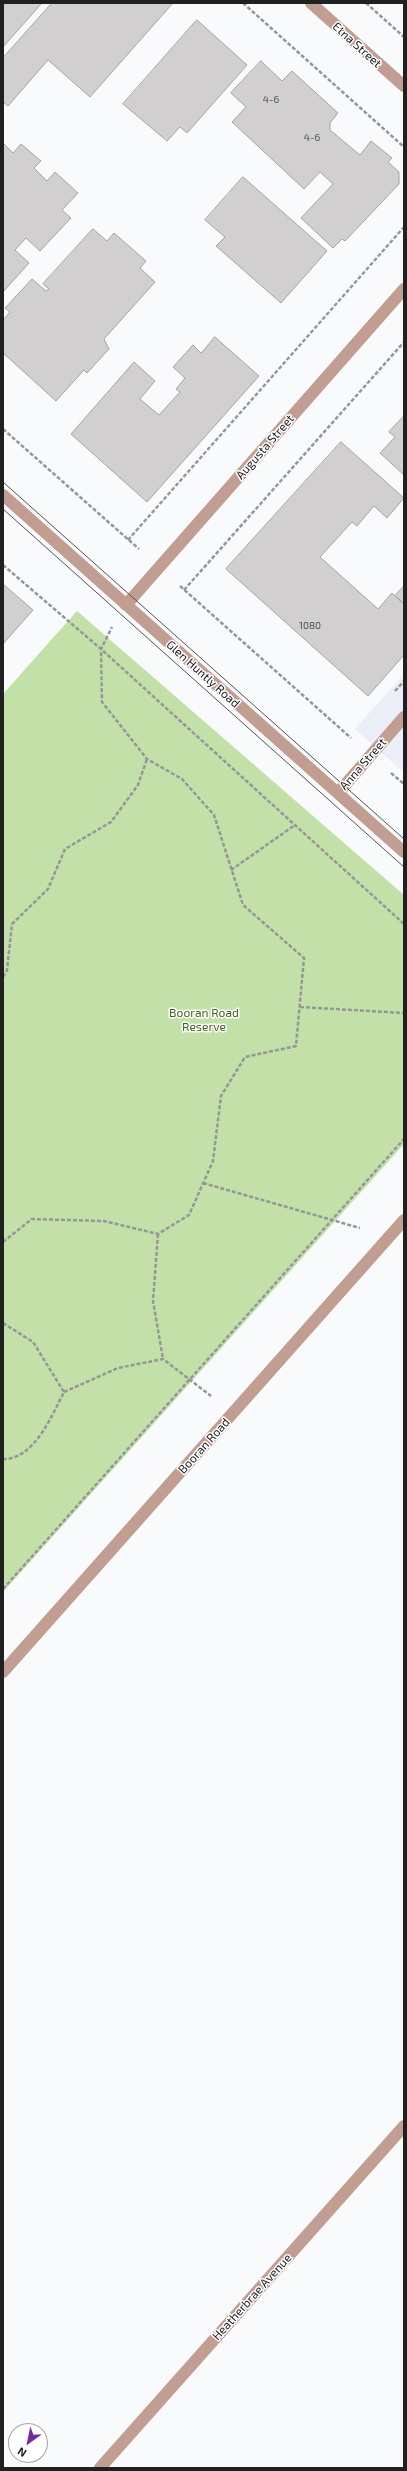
<!DOCTYPE html>
<html>
<head>
<meta charset="utf-8">
<style>
  body { margin:0 }
  #map { position:relative; width:407px; height:2471px; overflow:hidden; background:#f9fafb; font-family:"Exo 2",sans-serif }
  canvas { display:block }
  .frame { position:absolute; inset:0; border:4px solid #202021; pointer-events:none }
  .north { position:absolute; left:8px; top:2423px; width:40px; height:40px; box-sizing:border-box; background:#fff; border:1px solid #a6a6a6; border-radius:50%; rotate:213deg; font-size:11px; font-weight:700; line-height:16px; text-align:center; color:#202021 }
  .north::after { content:''; display:block; margin:auto; width:14px; height:18px; background:#762a9c; clip-path:polygon(50% 0,100% 100%,50% 72%,0 100%) }
</style>
</head>
<body>
<div id="map">
<canvas width="407" height="2471"></canvas>
<div class="frame"></div>
<div class="north">N</div>
</div>
<script>
const ctx = document.querySelector('canvas').getContext('2d');
ctx.lineJoin = 'round';
function paint(path, color) { ctx.fillStyle = color; ctx.fill(path, 'evenodd'); }
function stroke(path, color, width, dash) { ctx.strokeStyle = color; ctx.lineWidth = width; ctx.lineCap = dash ? 'butt' : 'round'; ctx.setLineDash(dash || []); ctx.stroke(path); }
function write(font, color, halo, rows, align = 'center') {
  ctx.font = font + ' "Exo 2",sans-serif'; ctx.lineWidth = 3; ctx.setLineDash([]); ctx.textBaseline = 'middle'; ctx.strokeStyle = halo; ctx.fillStyle = color; for (const [text, x, y, turn = 0] of rows) {
    ctx.save(); ctx.translate(x, y); ctx.rotate((+turn || 0) * Math.PI / 180); ctx.textAlign = isNaN(turn) ? turn : align; if (halo) ctx.strokeText(text, 0, 0); ctx.fillText(text, 0, 0); ctx.restore();
  }
}
paint(new Path2D(`
  M404 674V773L355 729Z`), '#eaeff7');
paint(new Path2D(`
  M77 611 404 895V1144L3 1592V694Z`), '#c2e0a8');
const building = new Path2D(`
  M3 3H42L3 47Z
  M52 3H173L90 97 48 60 8 106 3 102V58Z
  M197 20 247 65 187 133 180 127 167 141 123 104Z
  M261 61 282 81 292 71 338 113 330 123V130L360 155 371 141 392 158 388 162 399 172V184L345 241 342 239 333 248 301 218 333 184 320 172 304 189 232 122 246 107 231 93Z
  M3 143 13 153 21 144 41 161 34 168 47 181 55 172 78 193 62 210 71 218 40 251 26 238 15 250 29 263 3 292Z
  M243 177 327 251 281 303 216 246 225 237 205 220Z
  M93 229 107 241 114 233 146 261 140 268 155 282 104 339 109 349 87 373 84 370 56 401 3 353V320L10 312 5 308 32 279 46 291 49 289 43 284Z
  M215 337 259 376 147 502 71 434 134 362 155 381 140 399 159 415 180 392 176 389 185 378 173 367 193 345 201 353Z
  M404 416V475L380 453 395 437 389 432Z
  M341 442 404 498 387 518 374 506 357 526 352 522 320 557 378 609 392 593 404 604V655L368 696 226 569Z
  M3 584 33 610 3 644Z
  M404 586V604L395 596Z`);
paint(building, '#d1cfd0');
stroke(building, '#a5a3a4', 1);
stroke(new Path2D(`
  M243 3 404 147
  M366 3 404 37
  M3 429 139 549
  M128 540 404 227
  M3 565 101 649 404 924
  M180 586 351 738
  M184 590 404 342
  M395 691 404 681
  M391 773 404 784
  M231 870 295 825
  M3 977 7 970 12 924 48 889 65 849 111 822 138 785 147 759
  M300 1007 404 1013
  M203 1183 360 1228
  M158 1234 153 1301 163 1359
  M3 1242 32 1219 104 1221 158 1234 189 1215 213 1161 221 1096 245 1057 296 1046 304 958 243 905 214 815 182 779 147 759 102 702 101 649 112 627
  M3 1323 33 1342 64 1392C52 1415 34 1460 3 1459
  M64 1392 118 1368 163 1359 211 1396
  M3 1589 404 1139`), '#959697', 2.5, [4, 2]);
stroke(new Path2D(`
  M311 3 404 86
  M3 495 404 852
  M126 605 404 289
  M338 793 404 717
  M3 1672 404 1220
  M100 2468 404 2126`), '#c19d92', 12);
stroke(new Path2D(`
  M3 482 404 839
  M3 509 404 867`), '#535354', 1);
write('10px', '#4c4c4d', null, [
  ["4-6",271,100],
  ["4-6",312,138],
  ["1080",310,626]
]);
write('12px', '#202021', '#fff', [
  ["Etna Street",357,45,42],
  ["Augusta Street",265,447,-49],
  ["Glen Huntly Road",203,674,42],
  ["Anna Street",363,764,-49],
  ["Booran Road",204,1446,-48],
  ["Heatherbrae Avenue",252,2297,-48]
]);
write('12px', '#42631d', '#fff', [
  ["Booran Road",204,1013],
  ["Reserve",204,1027]
]);
</script>
</body>
</html>
